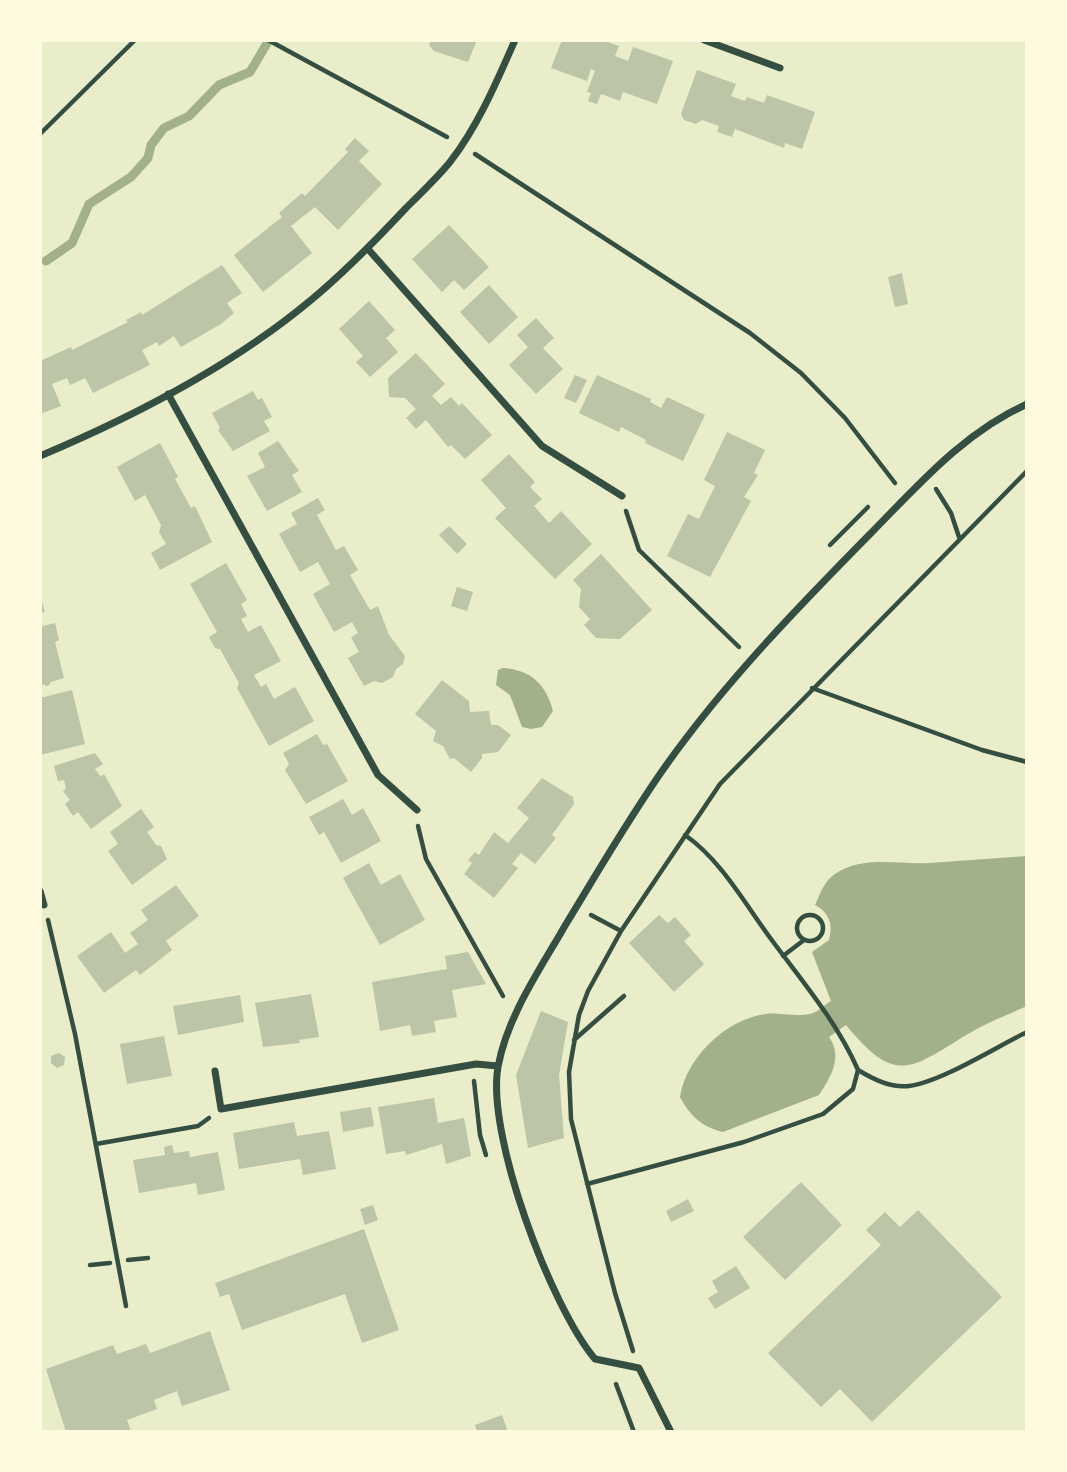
<!DOCTYPE html>
<html>
<head>
<meta charset="utf-8">
<style>
  body { margin:0 }
  #map { position:relative; width:1067px; height:1472px; overflow:hidden; background:#e9edc9; font-family:"Alegreya Sans",sans-serif }
  canvas { display:block }
  .frame { position:absolute; inset:0; border:42px solid #fefae0; pointer-events:none }
</style>
</head>
<body>
<div id="map">
<canvas width="1067" height="1472"></canvas>
<div class="frame"></div>
</div>
<script>
const ctx = document.querySelector('canvas').getContext('2d');
ctx.lineJoin = 'round';
function paint(path, color) { ctx.fillStyle = color; ctx.fill(path, 'evenodd'); }
function stroke(path, color, width, dash) { ctx.strokeStyle = color; ctx.lineWidth = width; ctx.lineCap = dash ? 'butt' : 'round'; ctx.setLineDash(dash || []); ctx.stroke(path); }
paint(new Path2D(`
  M503 668C531 670 546 684 553 711L542 727 531 729 522 727 510 695 496 685 498 670Z
  M1027 856V1006C1007 1015 986 1023 968 1034 910 1069 896 1086 846 1025L829 1037C843 1057 831 1077 819 1095L723 1132C702 1127 690 1116 680 1097 686 1058 725 1020 765 1014 779 1012 800 1018 813 1013 819 1011 826 1004 831 1001L812 952 829 940C833 925 830 913 815 905 820 894 824 881 835 874 863 855 898 865 930 863 962 861 994 858 1027 856Z`), '#a3b18a');
stroke(new Path2D(`
  M46 261 72 243 89 204 131 177 148 158 151 145 164 128 189 116 219 85 250 72 269 40`), '#a3b18a', 9);
paint(new Path2D(`
  M431 40H477L468 62 434 51 429 45Z
  M562 40H603L619 46 615 56 628 61 633 47 673 61 657 104 623 92 620 101 601 94 597 104 588 101 591 93 587 92 595 71 591 69 587 81 551 68Z
  M697 70 736 84 731 96 745 101 747 97 764 103 767 95 815 112 802 149 785 143 784 148 735 129 732 137 717 132 719 126 702 120 696 124 684 120 681 114Z
  M355 138 369 151 359 161 382 184 338 230 315 207 291 226 312 253 263 292 234 255 282 217 279 213 302 193 305 196 348 152 345 149Z
  M449 225 489 267 464 290 454 280 442 292 412 259Z
  M222 265 242 293 227 303 234 313 221 324 181 347 174 336 159 346 157 342 142 350 150 365 93 393 85 378 70 385 67 378 52 384 61 406 40 414V361L71 347 72 350 128 322 126 320 141 312 142 315Z
  M902 273 908 304 895 307 888 277Z
  M489 285 518 317 489 344 460 312Z
  M369 301 395 330 386 338 398 352 370 377 356 362 363 356 339 329Z
  M536 318 554 338 543 348 563 369 536 394 509 365 528 347 517 335Z
  M416 353 445 384 432 396 441 405 451 397 459 406 462 403 492 435 465 459 451 445 448 447 426 420 416 429 406 418 416 409 405 398 389 397 388 378Z
  M575 375 587 380 576 403 564 398Z
  M597 375 651 399 650 402 661 408 667 397 705 415 683 461 645 443 646 440 621 427 619 432 579 413Z
  M253 391 258 400 262 398 272 417 264 421 270 431 233 451 218 430 220 428 212 413Z
  M727 432 765 450 754 473 758 475 744 497 751 501 710 577 667 556 688 514 699 519 715 486 704 480Z
  M278 441 299 471 292 475 302 492 267 511 247 476 265 467 258 453Z
  M160 443 178 477 175 479 191 508 195 506 212 542 160 570 151 553 166 544 159 532 161 525 145 495 135 501 117 467Z
  M509 454 535 482 530 487 542 499 534 506 549 523 561 511 592 544 555 579 495 518 506 508 481 480Z
  M318 498 325 510 317 515 336 550 344 546 358 570 350 575 370 610 378 606 389 635 405 656 403 664 396 669 393 677 382 683 374 681 364 686 348 658 359 652 351 637 358 633 352 622 334 632 313 594 330 584 318 562 300 572 279 534 297 524 291 513Z
  M449 526 467 544 457 554 439 535Z
  M601 554 652 610 620 639 596 638 584 625 590 619 579 607 581 589 573 580Z
  M226 563 247 600 241 604 247 616 241 619 248 632 261 625 281 661 254 675 261 687 266 684 274 699 295 687 314 721 269 746 237 688 239 683 220 649 215 648 209 637 217 632 190 584Z
  M457 587 473 592 467 611 451 606Z
  M40 595 45 612 40 613Z
  M55 623 59 640 55 642 64 678 51 682 48 686 40 684V627Z
  M442 680 469 701 470 712 489 711 491 725H498L511 735 498 752 482 754V758L471 772 454 758 450 759 443 746 433 741 436 731 415 714Z
  M72 690 85 744 40 755V698Z
  M317 734 323 745 327 744 348 781 306 804 285 770 289 764 283 753Z
  M95 753 103 764 95 769 101 777 104 774 122 806 91 829 78 812 73 816 65 804 70 800 63 791 66 789 64 780 58 781 54 766Z
  M542 778 573 797 574 804 552 835 556 838 535 864 521 853 512 864 518 868 494 898 464 874 472 863 468 860 475 852 479 855 494 832 508 843 529 818 517 808Z
  M343 799 352 815 363 808 381 841 341 863 324 832 319 835 309 817Z
  M141 809 154 827 147 832 156 845 161 846 167 859 132 885 108 851 118 844 110 832Z
  M369 863 381 885 400 874 425 920 380 945 343 878Z
  M176 885 199 916 166 941 172 950 140 975 136 970 104 993 77 956 111 932 125 953 138 944 130 933 148 920 141 910Z
  M659 915 668 923 675 917 691 935 684 941 704 964 674 992 629 943Z
  M468 952 486 984 452 990 457 1017 434 1021 436 1032 412 1036 410 1025 380 1031 372 982 447 969 445 956Z
  M311 994 319 1037 299 1040 300 1043 263 1047 255 1003Z
  M240 995 244 1022 178 1035 173 1006Z
  M541 1011 568 1022 559 1075 564 1138 528 1148 516 1075Z
  M164 1036 172 1076 127 1084 120 1044Z
  M59 1053 65 1057 64 1065 57 1068 51 1063V1056Z
  M434 1098 438 1123 464 1118 471 1156 446 1164 442 1144 406 1155 405 1151 386 1154 378 1107Z
  M371 1107 374 1126 343 1132 340 1112Z
  M294 1122 297 1136 329 1131 336 1169 303 1175 300 1159 239 1169 233 1133Z
  M172 1145 174 1153 189 1151 190 1157 218 1152 225 1190 198 1195 196 1183 139 1193 133 1160 165 1155 164 1147Z
  M801 1182 842 1225 785 1280 743 1237Z
  M688 1199 694 1211 671 1222 666 1211Z
  M373 1205 378 1220 365 1225 360 1209Z
  M918 1210 1002 1297 872 1422 840 1389 821 1407 768 1353 881 1245 866 1230 885 1212 900 1227Z
  M364 1229 399 1330 362 1343 345 1294 242 1330 229 1294 220 1297 215 1283Z
  M736 1266 750 1288 715 1309 708 1298 718 1292 712 1281Z
  M210 1331 230 1390 182 1406 177 1391 154 1400 157 1409 127 1420 131 1432H66L46 1369 113 1345 117 1354 146 1344 150 1353Z
  M502 1415 508 1432H477L475 1425Z`), '#bcc5a7');
stroke(new Path2D(`
  M268 40 447 137
  M40 134 135 40
  M475 154 750 333 801 373 845 418 895 483
  M936 489 951 513 959 537
  M626 511 639 550 739 647
  M830 545 868 507
  M812 688 982 750 1027 762
  M418 826 426 859 503 996
  M685 835C721 860 745 904 771 939 802 981 837 1022 858 1070
  M797 928a13 13 0 1 1 26 0a13 13 0 1 1-26 0Z
  M591 915 621 931
  M48 920 75 1034 126 1306
  M783 956 804 940
  M574 1040 624 996
  M474 1081 480 1135 486 1155
  M96 1144 198 1126 209 1118
  M587 1184 744 1142 823 1114 853 1089 858 1070C873 1079 890 1088 909 1086 941 1082 996 1047 1027 1032
  M128 1260 148 1258
  M90 1265 110 1263
  M633 1351 615 1293 571 1119 569 1072 579 1015 588 991 621 931 720 784 1027 471
  M616 1384 634 1432`), '#344e41', 4.5);
stroke(new Path2D(`
  M704 40 780 68
  M368 249 542 446 622 496
  M168 394 378 775 417 810
  M40 456C135 416 232 366 311 300 345 272 376 240 406 208 421 193 437 178 450 162 478 126 497 81 515 40
  M40 891 44 905
  M215 1071 221 1109 476 1064 498 1066
  M671 1432 639 1368 595 1359C551 1307 486 1135 498 1067 507 1016 541 968 566 924 599 870 630 816 667 764 727 680 801 604 874 530 921 482 965 432 1027 404`), '#344e41', 7);
</script>
</body>
</html>
